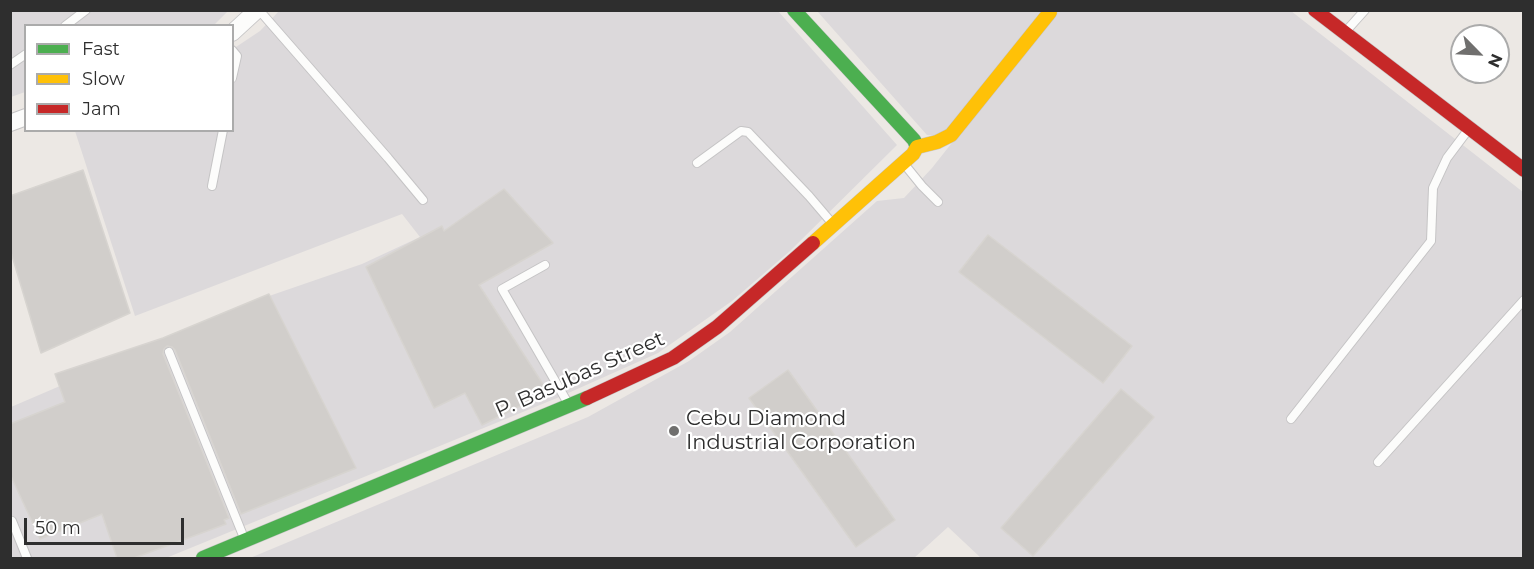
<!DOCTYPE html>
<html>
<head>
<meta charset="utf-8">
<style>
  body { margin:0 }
  #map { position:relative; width:1534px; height:569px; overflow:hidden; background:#ece8e4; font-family:Montserrat,sans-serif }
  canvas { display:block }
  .frame { position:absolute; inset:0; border:12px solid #2e2e2e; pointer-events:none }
  .legend { position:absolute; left:24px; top:24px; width:210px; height:108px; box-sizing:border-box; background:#fff; border:2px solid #ababab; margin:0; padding:8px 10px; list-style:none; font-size:18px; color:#2e2e2e }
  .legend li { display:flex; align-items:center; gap:12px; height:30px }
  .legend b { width:30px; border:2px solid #ababab }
  .north { position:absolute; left:1450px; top:24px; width:60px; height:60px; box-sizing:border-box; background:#fff; border:2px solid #ababab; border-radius:50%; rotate:114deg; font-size:16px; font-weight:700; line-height:24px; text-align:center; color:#2e2e2e }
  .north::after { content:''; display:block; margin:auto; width:21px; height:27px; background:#706f6e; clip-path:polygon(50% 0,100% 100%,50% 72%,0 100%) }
  .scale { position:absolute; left:24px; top:518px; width:160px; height:27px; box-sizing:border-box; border:3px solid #2e2e2e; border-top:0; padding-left:8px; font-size:18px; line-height:21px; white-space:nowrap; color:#2e2e2e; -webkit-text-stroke:4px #fff; paint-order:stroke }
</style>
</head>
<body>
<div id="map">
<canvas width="1534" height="569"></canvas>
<div class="frame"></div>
<ul class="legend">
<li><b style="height:8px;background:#4caf50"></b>Fast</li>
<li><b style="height:8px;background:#ffc107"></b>Slow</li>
<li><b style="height:8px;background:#c62828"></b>Jam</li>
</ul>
<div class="north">N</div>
<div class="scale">50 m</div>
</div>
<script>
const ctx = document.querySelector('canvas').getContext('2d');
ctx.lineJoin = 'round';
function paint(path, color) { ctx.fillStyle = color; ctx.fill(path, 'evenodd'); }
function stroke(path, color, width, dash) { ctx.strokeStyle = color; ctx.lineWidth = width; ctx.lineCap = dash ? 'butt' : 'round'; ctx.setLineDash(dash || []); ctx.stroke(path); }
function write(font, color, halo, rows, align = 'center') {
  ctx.font = font + ' Montserrat,sans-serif'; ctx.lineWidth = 4.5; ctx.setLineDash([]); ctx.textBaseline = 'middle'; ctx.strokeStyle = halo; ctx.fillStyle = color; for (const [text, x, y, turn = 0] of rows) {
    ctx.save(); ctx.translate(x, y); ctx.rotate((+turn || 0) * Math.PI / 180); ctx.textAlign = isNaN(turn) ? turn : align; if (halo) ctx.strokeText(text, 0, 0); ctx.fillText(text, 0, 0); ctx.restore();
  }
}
paint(new Path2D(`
  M10 11H228L214 25 26 26 25 92 11 97Z
  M279 11H778L897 145 790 251 732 301 658 353 557 398 166 558H11V407L272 295 362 264 420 237 402 214 135 316 75 131 232 130 233 49 260 31Z
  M817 11H1046L945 136 927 135Z
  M1056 11H1291L1523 192V558H981L948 527 914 558H250L588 417 689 361 730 332 877 201 904 198 932 168Z`), '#dcd9db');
const building = new Path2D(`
  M83 170 130 313 41 353 10 249V196Z
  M504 189 553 243 479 285 548 392 482 425 465 393 434 408 366 267 442 226 444 231Z
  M988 235 1132 346 1103 383 959 272Z
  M269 294 356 468 241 514 175 350 172 347 167 346 164 349 163 354 229 518 224 520 226 524 134 558H117L102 514 40 539 10 474V424L65 402 55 374 163 338Z
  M788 370 895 520 856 547 749 398Z
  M1121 389 1154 417 1033 556 1001 528Z`);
paint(building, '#d1cecb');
stroke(building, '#d7d4d0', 1.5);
const lane = new Path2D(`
  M259 10 388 158 423 200
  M65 26 86 10
  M1347 30 1365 10
  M232 50 237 56 232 78
  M10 65 26 54
  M697 163 741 131 748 132 809 196 832 223
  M905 165 922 186 938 202
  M212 186 223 130
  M545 265 502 289 569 405
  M169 352 244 538
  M1291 419 1431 241 1433 188 1447 158 1468 130
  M1378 462 1524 300
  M12 521 27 558`);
const street = new Path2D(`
  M232 33 257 10
  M10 123 26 117`);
const fast = new Path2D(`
  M794 10 914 140 917 147
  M203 558 587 398`);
const slow = new Path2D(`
  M917 147 937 142 951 135 1050 12
  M813 243 913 154 917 147`);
const jam = new Path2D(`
  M1315 10 1524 170
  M587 398 673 358 717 327 813 243`);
stroke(lane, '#c5c4c5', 10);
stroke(street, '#c5c4c5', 18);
stroke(fast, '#c5c4c5', 15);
stroke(slow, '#c5c4c5', 15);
stroke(jam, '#c5c4c5', 15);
stroke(lane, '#fcfcfb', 8);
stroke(street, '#fcfcfb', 16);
stroke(fast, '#4caf50', 14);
stroke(slow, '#ffc107', 14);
stroke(jam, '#c62828', 14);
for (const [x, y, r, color] of [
  [674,431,6,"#706f6e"]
]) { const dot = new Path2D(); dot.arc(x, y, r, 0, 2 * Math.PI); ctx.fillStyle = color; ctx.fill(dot); stroke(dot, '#fff', 2); }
write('21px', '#2e2e2e', '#fff', [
  ["P. Basubas Street",580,375,-24]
]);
write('21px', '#2e2e2e', '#fff', [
  ["Cebu Diamond",686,419],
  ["Industrial Corporation",686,443]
], 'left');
</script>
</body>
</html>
